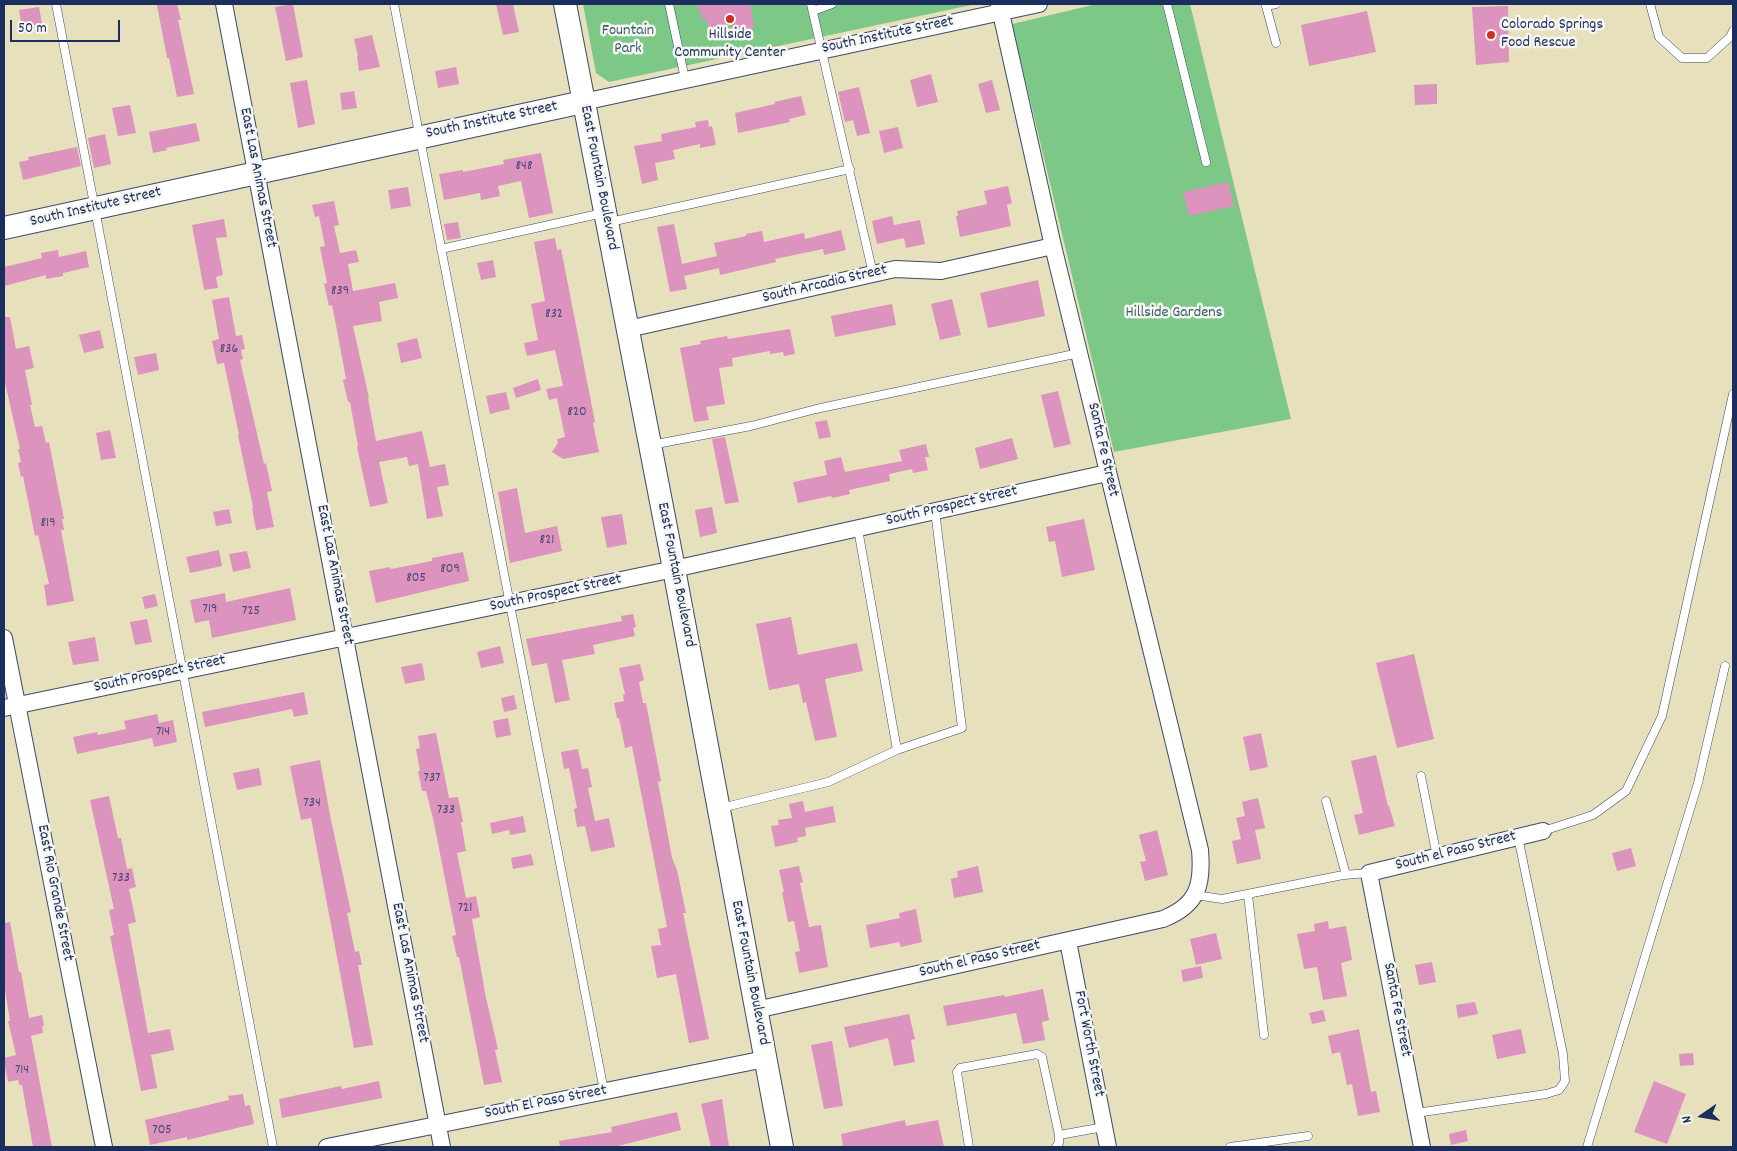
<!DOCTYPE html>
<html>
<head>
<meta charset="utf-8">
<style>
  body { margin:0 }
  #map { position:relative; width:1737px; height:1151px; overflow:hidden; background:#e7e0bc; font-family:Dekko,sans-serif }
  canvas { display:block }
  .frame { position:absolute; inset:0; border:5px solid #1b2f5e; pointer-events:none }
  .north { position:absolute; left:1677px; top:1091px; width:50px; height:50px; -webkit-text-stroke:4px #f6f6f2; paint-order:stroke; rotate:257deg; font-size:14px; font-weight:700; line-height:20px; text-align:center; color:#1b2f5e }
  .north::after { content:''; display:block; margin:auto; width:18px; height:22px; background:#1b2f5e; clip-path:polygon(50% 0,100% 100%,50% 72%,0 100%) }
  .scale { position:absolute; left:10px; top:20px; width:110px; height:22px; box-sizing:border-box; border:2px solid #1b2f5e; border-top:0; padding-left:6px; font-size:15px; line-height:18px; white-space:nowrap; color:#1b2f5e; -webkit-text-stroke:4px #f6f6f2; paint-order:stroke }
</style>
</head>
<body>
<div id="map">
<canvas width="1737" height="1151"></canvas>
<div class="frame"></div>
<div class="north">N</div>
<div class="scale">50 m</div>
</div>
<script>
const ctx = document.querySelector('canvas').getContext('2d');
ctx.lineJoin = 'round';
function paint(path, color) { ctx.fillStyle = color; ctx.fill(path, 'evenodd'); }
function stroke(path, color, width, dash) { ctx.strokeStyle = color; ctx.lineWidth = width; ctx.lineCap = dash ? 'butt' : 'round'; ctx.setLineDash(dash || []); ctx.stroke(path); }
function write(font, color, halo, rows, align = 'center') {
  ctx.font = font + ' Dekko,sans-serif'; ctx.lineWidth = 5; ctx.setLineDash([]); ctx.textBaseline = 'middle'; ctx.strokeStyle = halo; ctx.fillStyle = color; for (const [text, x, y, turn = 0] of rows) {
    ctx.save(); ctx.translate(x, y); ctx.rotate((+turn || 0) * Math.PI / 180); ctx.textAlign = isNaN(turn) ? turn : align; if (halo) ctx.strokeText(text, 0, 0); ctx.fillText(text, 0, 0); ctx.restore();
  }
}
paint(new Path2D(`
  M583 4H976L609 82 596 73Z
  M1097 4H1190L1291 419 1114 452 1012 24Z`), '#7dc886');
paint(new Path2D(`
  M165 4H177L181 20H178L194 94 177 97 169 58H167L157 5Z
  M293 4 303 57 286 61 275 7Z
  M496 4H513L519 32 503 35Z
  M698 4H750L754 26 750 32 734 35 731 23 709 29 706 19 702 20Z
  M1508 6 1509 62 1476 65 1472 7Z
  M39 7 42 24 22 27 19 10Z
  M1367 11 1376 52 1309 66 1301 25Z
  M372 35 380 67 359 71 357 56H358L354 39Z
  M456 67 459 84 438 88 435 71Z
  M931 74 938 102 917 107 910 80Z
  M307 80 315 124 298 128 290 83Z
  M992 80 1000 110 986 113 978 84Z
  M1437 84V104L1415 105 1414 85Z
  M859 87 870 133 857 136 853 120 845 122 838 92Z
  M354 91 357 108 342 110 340 93Z
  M801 96 806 115 789 119 790 122 738 133 735 113 775 104 774 102Z
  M130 105 136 133 118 136 112 108Z
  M708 120 709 127 712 126 716 145 700 148V144L673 150 675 159 655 163 658 180 642 184 634 146 662 141 661 134 696 127 695 122Z
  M196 123 200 141 166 148 167 150 153 153 149 132Z
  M898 127 903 148 884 153 879 131Z
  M105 134 111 164 94 168 88 138Z
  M77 147 81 166 23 180 19 162 29 160 28 157Z
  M541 153 553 213 529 218 521 181 498 186 500 196 481 200 480 193 444 200 439 174 463 170V172L504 164 503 160Z
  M1228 182 1234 206 1189 216 1183 192Z
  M1008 186 1012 203 1007 205 1011 226 960 237 956 216H958L957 211 987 204 984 191Z
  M408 187 411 206 391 209 388 190Z
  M334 201 339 225 334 226 340 253 356 250 359 262 348 264 353 291 395 283 398 298 379 302 382 321 353 326 369 398H368L376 441 422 431 430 467 445 464 449 485 437 487 443 516 427 519 418 464 409 466 407 457 379 462 388 503 370 507 357 447 358 446 350 402H348L343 380 346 379 336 325 332 305 329 306 324 284 327 283 320 247 325 246 319 216 315 217 312 205Z
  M892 216 894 225 920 220 925 244 906 248 904 238 877 244 872 221Z
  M224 219 227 237 216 238 223 275 216 277 218 288 204 290 192 225Z
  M458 222 461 238 447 240 444 224Z
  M674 224 682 264 717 256 714 243 746 236V234L762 231 764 242 804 233 805 239 841 230 846 250 824 255 823 249 775 259 776 262 720 275 719 268 684 276 687 289 670 292 657 227Z
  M555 238 557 250 561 249 595 422 593 423 599 452 563 459 552 452 558 443 557 439 565 437 557 398 549 400 546 389 563 386 556 354 555 350 527 356 524 343 538 340 531 304 545 301 534 242Z
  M58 250 59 257 86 251 89 267 63 273V276L46 279V275L4 286V267L42 258 41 253Z
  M493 260 496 277 481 280 477 263Z
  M1038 280 1045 316 988 328 980 293Z
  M229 297 236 336 242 335 245 349 241 350 243 359 240 360 264 464 266 463 272 491 267 492 274 527 256 530 252 508 253 507 238 435H239L224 363 217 364 212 341 219 339 212 300Z
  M952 299 961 335 940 340 931 304Z
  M892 304 896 325 835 337 831 316Z
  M4 317H10L16 349 29 346 34 368 25 370 32 405H30L35 427 42 426 46 443 49 442 64 519H62L64 530H61L74 601 47 606 44 585 49 584 38 535 35 536 23 476 21 477 18 463 21 462 18 449H20L4 378Z
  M790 329 795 354 784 356 783 352 770 354V351L732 358 733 366 719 368 725 404 706 407 709 420 694 422 680 348 701 344 700 341 727 336 728 339Z
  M100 330 104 348 84 353 79 335Z
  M417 338 422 358 401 363 397 343Z
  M156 353 159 370 138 375 134 357Z
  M538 379 541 390 516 398 513 388Z
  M1058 391 1071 444 1054 448 1041 395Z
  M506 392 510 409 490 414 486 396Z
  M827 420 831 437 819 439 815 422Z
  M110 430 116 458 101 460 96 433Z
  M725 437 739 502 725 504 712 439Z
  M1012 438 1018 459 980 469 975 448Z
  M926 444 929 457H925L928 470 913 473 912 469 889 474 890 481 849 490 850 494 832 498 831 496 798 503 793 482 827 475 824 461 841 457 845 472 902 461 899 450Z
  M517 488 525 533 557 526 562 551 510 563 498 492Z
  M712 507 717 533 700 537 695 510Z
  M229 509 232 523 216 526 213 512Z
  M622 514 627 544 607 548 601 517Z
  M1084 519 1095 570 1062 577 1055 541 1049 542 1046 527Z
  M219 550 222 566 190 573 186 557Z
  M247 551 251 568 233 572 229 554Z
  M463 552 469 581 376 603 369 571 390 567 391 569 432 561V558Z
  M290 588 296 620 212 638 209 620 195 623 190 600 225 593 226 602Z
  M155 594 158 606 145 609 142 597Z
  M633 614 636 627 633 628 635 636 593 645 595 654 562 660 570 700 555 703 547 663 532 666 526 639 622 621 621 616Z
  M791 617 798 655 857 643 863 671 825 679 837 737 815 741 806 702 803 703 799 684 769 690 756 624Z
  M147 619 152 642 135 645 130 622Z
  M95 637 99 661 73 665 68 642Z
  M500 646 504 663 481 668 477 652Z
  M1414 654 1434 739 1397 748 1376 663Z
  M422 663 425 680 405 684 401 667Z
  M640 664 644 680 639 682 643 703H646L661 781 658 782 664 814 672 858 677 870 686 913H683L709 1039 689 1043 676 974 657 978 651 946 661 945 658 929 667 927 632 746 625 748 619 718H617L614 703 624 701 623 695 625 694 619 668Z
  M304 692 308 714 294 717 292 709 205 727 202 712Z
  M514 695 517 709 504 712 501 698Z
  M157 714 159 723 173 720 177 742 154 747 152 738 77 754 73 737 97 732 98 735 126 729 124 721Z
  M508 718 511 735 496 738 493 721Z
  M436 733 449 798 458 797 463 822H461L466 851 457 853 466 898 476 896 480 917 472 919 486 998 498 1049 495 1050 502 1082 484 1085 459 957H457L452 936 456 935 434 823 426 791H422L418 771H420L416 749 420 748 418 736Z
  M1261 733 1268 767 1250 771 1243 737Z
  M578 749 582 769 588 768 592 787 588 788 595 821 609 818 615 847 591 852 585 826 577 827 574 809 577 808 569 768 564 769 561 752Z
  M1376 755 1388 806H1389L1395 826 1359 835 1354 815 1363 813 1351 761Z
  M320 760 331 820 351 912 347 913 355 952 359 951 362 965H358L373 1045 354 1048 311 818 301 820 290 766Z
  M259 768 262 785 237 790 233 773Z
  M109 796 118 838H121L127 869 132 868 136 887 129 889 136 922 128 924 148 1033 170 1029 174 1050 151 1055 157 1088 141 1091 110 936 114 935 109 910 114 909 90 800Z
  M1258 798 1265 828 1255 830 1261 859 1237 864 1232 841 1241 839 1236 818 1245 816 1242 802Z
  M803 801 805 812 833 806 836 822 805 828 806 836 797 838 798 842 775 847 771 826 779 825 778 820 792 818 789 804Z
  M523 816 526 832 510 835 509 830 492 834 490 823Z
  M1157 830 1168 875 1145 881 1140 862 1146 861 1139 835Z
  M1631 848 1636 866 1617 871 1612 853Z
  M531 854 534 865 513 869 511 858Z
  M799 866 803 882 800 883 809 927 821 925 828 967 799 973 795 952 800 951 794 921 788 922 782 892H784L779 870Z
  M978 866 983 892 954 898 951 879 958 877 957 871Z
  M916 909 922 942 901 947 899 942 870 948 866 925 900 918 899 913Z
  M1328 921 1329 929 1346 926 1352 960 1341 963 1347 996 1323 1000 1317 967 1304 969 1297 934 1315 931 1314 924Z
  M10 922 19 972H21L29 1018 42 1015 44 1026H42L43 1033 31 1036 52 1147H33L22 1085H19L18 1080 8 1082 4 1062V1058L16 1055 8 1021H10L4 984V923Z
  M1216 933 1222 959 1196 965 1190 939Z
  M1432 962 1436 982 1419 985 1415 965Z
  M1201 966 1203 978 1183 982 1181 970Z
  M1043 989 1049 1020 1042 1022 1045 1040 1023 1044 1016 1013 947 1026 943 1006 1004 995 1005 997Z
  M1475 1002 1478 1014 1458 1018 1456 1005Z
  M1323 1010 1326 1021 1312 1024 1309 1013Z
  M909 1014 915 1039 911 1040 915 1062 894 1066 888 1038 849 1048 844 1027Z
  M1359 1029 1371 1092 1376 1091 1380 1112 1358 1116 1352 1084 1347 1085 1340 1052 1332 1054 1328 1036Z
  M1521 1029 1526 1053 1497 1059 1492 1035Z
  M832 1041 843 1106 824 1109 811 1045Z
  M1693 1053 1694 1065 1680 1066 1679 1054Z
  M379 1081 382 1098 282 1118 279 1099 341 1086 342 1089Z
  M1654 1081 1686 1094 1667 1144 1634 1132Z
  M243 1094 245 1106 250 1105 254 1124 187 1140V1137L150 1145 145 1120 229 1100 228 1096Z
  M722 1099 729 1147H711L701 1104Z
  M677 1112 681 1130 614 1147H560L559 1141 612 1132 611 1127Z
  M905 1120 906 1126 938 1120 944 1147H843L841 1134Z
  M1466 1130 1468 1141 1451 1145 1449 1134Z`), '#dc93be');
const lane = new Path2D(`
  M56 4 273 1147
  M394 4 604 1091
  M669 4 685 79
  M811 4 873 274
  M1167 4 1206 162
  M1650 4 1659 37 1682 58H1707L1730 37 1733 31
  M813 11 832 4
  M1276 43 1266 6 1276 4
  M610 222 850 169
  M441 249 603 213
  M651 445 751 426 816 409 1079 353
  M858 529 897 750
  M1421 776 1437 857
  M1326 801 1346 875
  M721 808 828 782 897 750 962 728 935 511
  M1543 831 1593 815 1626 791 1662 716 1733 394
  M1195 895 1222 899 1343 875 1369 873
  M1248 895 1264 1035
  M1416 1113 1546 1094 1559 1090 1565 1081 1563 1054 1518 837
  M1059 1135 1104 1127
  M969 1147 957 1072 960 1068 1037 1054 1042 1057 1059 1135V1143L1056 1147
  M1230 1147 1308 1136
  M1587 1147 1698 783 1725 666`);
const street = new Path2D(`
  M224 4 442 1147
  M583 102 1039 4
  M628 329 895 269 941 271 1053 246
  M4 638 104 1147
  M4 708 674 569 1107 473
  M1068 941 1108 1147
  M756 1010 1163 919C1198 905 1203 885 1200 850L1053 246 999 4
  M327 1147 765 1059
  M1422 1147 1369 873 1543 831`);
const secondary = new Path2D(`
  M565 4 674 569 782 1147
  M4 228 583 102`);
stroke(lane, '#3a4a6c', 9);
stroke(street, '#3a4a6c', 18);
stroke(secondary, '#3a4a6c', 24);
stroke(lane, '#fff', 8);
stroke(street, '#fff', 16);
stroke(secondary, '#fff', 22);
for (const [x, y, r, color] of [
  [730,19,5,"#c8321e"],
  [1491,35,5,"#c8321e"]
]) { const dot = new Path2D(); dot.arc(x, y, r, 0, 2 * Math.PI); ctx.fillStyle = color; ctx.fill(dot); stroke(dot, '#f6f6f2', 2); }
write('14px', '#4b4876', null, [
  ["848",524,167],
  ["839",340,292],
  ["832",554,315],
  ["836",229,350],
  ["820",577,413],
  ["819",48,524],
  ["821",547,541],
  ["809",450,570],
  ["805",416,579],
  ["719",210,610],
  ["725",251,612],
  ["714",163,733],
  ["737",432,779],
  ["734",312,804],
  ["733",446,811],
  ["733",121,879],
  ["721",465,909],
  ["714",22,1071],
  ["705",162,1131]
]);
write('16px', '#1b2f5e', '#f6f6f2', [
  ["Colorado Springs",1501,26],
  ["Food Rescue",1501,44],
  ["Hillside",730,36,"center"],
  ["Community Center",730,54,"center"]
], 'left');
write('16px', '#385d6a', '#f6f6f2', [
  ["Fountain",628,32],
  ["Park",628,50],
  ["Hillside Gardens",1174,314]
]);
write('16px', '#1b2f5e', '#f6f6f2', [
  ["South Institute Street",888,36,-12],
  ["South Institute Street",492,121,-12],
  ["East Las Animas Street",257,178,79],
  ["East Fountain Boulevard",598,178,79],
  ["South Institute Street",96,208,-13],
  ["South Arcadia Street",825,285,-13],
  ["Santa Fe Street",1102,450,77],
  ["South Prospect Street",952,507,-13],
  ["East Las Animas Street",334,575,79],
  ["East Fountain Boulevard",675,575,79],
  ["South Prospect Street",556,594,-12],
  ["South Prospect Street",160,675,-12],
  ["South el Paso Street",1456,852,-14],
  ["East Rio Grande Street",54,893,79],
  ["South el Paso Street",980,960,-13],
  ["East Las Animas Street",409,973,79],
  ["East Fountain Boulevard",749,973,79],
  ["Santa Fe Street",1396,1010,79],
  ["Fort Worth Street",1088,1044,79],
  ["South El Paso Street",546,1103,-11]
]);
</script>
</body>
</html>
